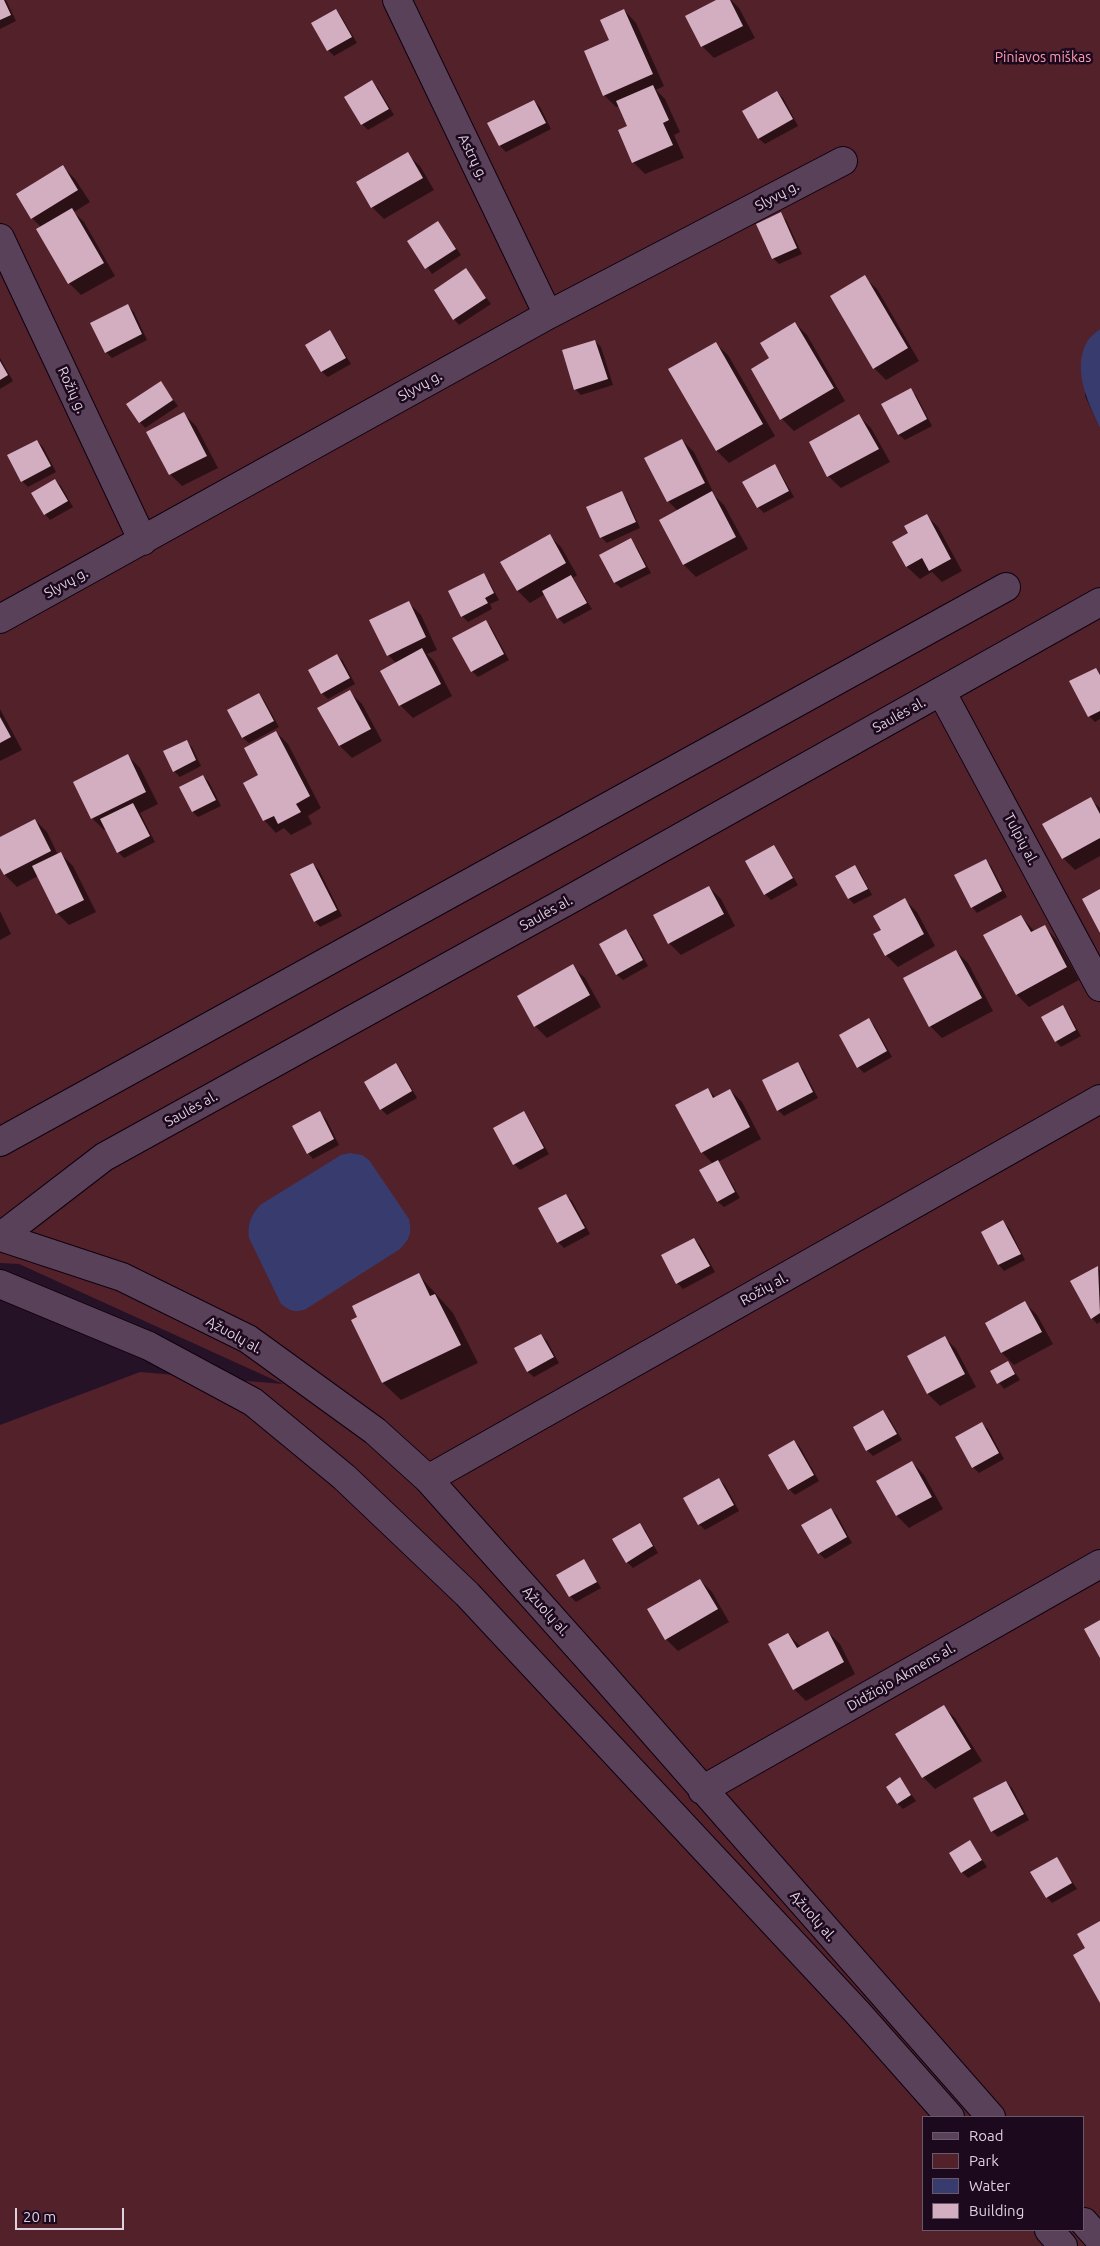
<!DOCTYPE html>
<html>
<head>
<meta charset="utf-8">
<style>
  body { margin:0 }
  #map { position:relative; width:1100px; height:2246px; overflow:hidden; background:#261227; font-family:Ubuntu,sans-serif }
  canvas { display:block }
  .legend { position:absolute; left:922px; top:2116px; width:162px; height:115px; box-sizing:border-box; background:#1c091e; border:1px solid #6a596b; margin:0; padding:6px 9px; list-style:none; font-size:15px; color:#dfd1df }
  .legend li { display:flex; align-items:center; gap:10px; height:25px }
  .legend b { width:25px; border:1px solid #6a596b }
  .scale { position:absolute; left:15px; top:2208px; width:109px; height:22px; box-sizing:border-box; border:2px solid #dfd1df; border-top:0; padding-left:6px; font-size:15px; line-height:18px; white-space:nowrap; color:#dfd1df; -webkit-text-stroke:4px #1c091e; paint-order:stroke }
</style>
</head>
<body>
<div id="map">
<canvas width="1100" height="2246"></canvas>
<ul class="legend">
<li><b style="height:6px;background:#594259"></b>Road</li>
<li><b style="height:14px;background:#52212a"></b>Park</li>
<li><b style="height:14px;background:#383b6d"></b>Water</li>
<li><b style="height:14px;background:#d3aec0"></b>Building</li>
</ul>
<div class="scale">20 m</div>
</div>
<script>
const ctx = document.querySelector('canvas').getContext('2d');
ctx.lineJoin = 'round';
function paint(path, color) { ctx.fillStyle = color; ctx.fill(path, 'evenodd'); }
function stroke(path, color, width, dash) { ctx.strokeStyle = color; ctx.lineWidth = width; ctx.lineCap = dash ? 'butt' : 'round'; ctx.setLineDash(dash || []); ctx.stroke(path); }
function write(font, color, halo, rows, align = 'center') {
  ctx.font = font + ' Ubuntu,sans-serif'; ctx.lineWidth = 5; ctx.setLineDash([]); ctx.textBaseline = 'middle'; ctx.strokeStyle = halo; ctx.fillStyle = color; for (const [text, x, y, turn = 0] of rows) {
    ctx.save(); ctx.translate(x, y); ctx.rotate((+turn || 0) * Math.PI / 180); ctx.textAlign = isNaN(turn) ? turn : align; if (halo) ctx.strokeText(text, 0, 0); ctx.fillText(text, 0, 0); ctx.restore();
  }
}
paint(new Path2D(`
  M0 0H1100V329L1088 340 1085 396 1100 428V2246H0V1425L140 1372 283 1384 19 1264 0 1263ZM924 2117H1084V2230H924Z`), '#52212a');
paint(new Path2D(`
  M1100 329V428C1088 402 1071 368 1088 340 1091 336 1096 332 1100 329Z
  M350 1153 362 1155 369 1160 409 1219C412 1234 410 1238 400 1249L306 1309C295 1313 290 1311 281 1304L249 1238C247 1224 251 1216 260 1205L341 1155Z`), '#383b6d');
paint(new Path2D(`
  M0 0H6L16 21 0 29Z
  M719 0H731L739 8 755 38 714 58 702 46Z
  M336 10 341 16 357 43 334 56 328 50Z
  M624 10 636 23 664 86 656 90 665 99 680 132 674 135 684 158 645 174 633 162 628 127 619 106 616 107 604 95 611 41Z
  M372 82 378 88 394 115 368 130 362 124Z
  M777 92 783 98 798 126 765 144 759 139 744 111Z
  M534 101 540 107 551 129 506 152 500 146 489 124Z
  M407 154 420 166 434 190 384 219 372 207Z
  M63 167 75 179 90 202 74 212 84 222 115 276 81 295 69 283 42 228 32 218Z
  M780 214 786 220 802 254 779 264 773 258Z
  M438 222 461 255 432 274 409 241Z
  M466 270 491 304 459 325 454 319Z
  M864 277 877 289 919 361 886 380 874 368Z
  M128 306 134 312 147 340 112 358 106 352Z
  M795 323 807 335 845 401 794 431 782 419 771 359Z
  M329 332 335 338 351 364 328 377 322 372 307 345Z
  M595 341 601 347 613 385 581 395 575 389Z
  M715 343 728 355 775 436 729 463 717 451 670 370Z
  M0 358 13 381 0 389Z
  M160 382 178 406 145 428 140 422Z
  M910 390 916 395 932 426 905 440 899 435 883 405Z
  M184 414 196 426 218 468 182 486 170 474Z
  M859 416 871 428 890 462 841 488 828 476Z
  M682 440 694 452 715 496 724 505 748 549 696 577 684 565 660 520 678 511 668 501Z
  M37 441 43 447 56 472 28 487 22 481Z
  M774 466 780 472 794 497 764 513 758 507Z
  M55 480 61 486 73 507 50 520 45 514Z
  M621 493 627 499 640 528 607 543 601 537Z
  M926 515 938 527 962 571 942 582 932 572 920 579 907 567 894 542 910 533Z
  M549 535 561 547 577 575 573 578 592 609 564 624 558 618 545 594 530 603 518 591 502 563Z
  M630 540 636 546 651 573 621 588 615 583 601 556Z
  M483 575 489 581 499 600 490 604 492 609 468 622 462 616Z
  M409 603 421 615 437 650 427 654 434 661 452 696 413 718 400 705 382 671 396 663 388 655Z
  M485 621 491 627 509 660 478 677 472 671Z
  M337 655 343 661 355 684 328 699 322 693Z
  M1096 669 1100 673V719L1095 722 1089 716Z
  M350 692 362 704 382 741 352 758 340 746Z
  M259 694 264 700 279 727 249 743 243 738 228 711Z
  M0 709 22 750 0 761Z
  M276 732 288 744 321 808 308 816 312 824 291 835 284 828 276 833 264 820 260 776Z
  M186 742 192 747 201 766 180 777 174 771Z
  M128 756 140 768 158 804 140 813 155 842 124 858 118 852 106 829 104 830 92 818Z
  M203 776 209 782 221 806 198 817 193 812Z
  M1090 799 1100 808V856L1075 870 1063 858Z
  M35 820 47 832 58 855 61 854 73 866 96 912 69 925 57 913 38 876 17 887 5 875 0 866V838Z
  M774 847 779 853 798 885 771 900 765 894Z
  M985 860 991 866 1007 897 977 913 972 907Z
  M313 864 319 870 342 916 320 927 315 921Z
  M854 866 860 872 872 895 854 904 849 899Z
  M709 887 721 899 735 926 681 955 669 943Z
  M905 900 917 912 935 946 898 967 886 955 883 931Z
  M0 911 11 934 0 940Z
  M1021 916 1035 932 1044 926 1056 939 1079 980 1029 1007 1017 995 985 936Z
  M626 931 632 937 648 966 623 980 617 975 600 945Z
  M956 951 968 963 993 1011 942 1038 930 1026Z
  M572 966 585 978 601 1007 547 1038 535 1026Z
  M1062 1007 1068 1013 1081 1036 1061 1047 1056 1041Z
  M868 1020 874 1025 892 1057 864 1073 858 1067Z
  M797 1063 803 1069 818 1098 784 1116 778 1110Z
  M396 1065 402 1071 417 1098 387 1115 381 1109Z
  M708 1089 716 1098 730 1090 742 1102 761 1139 718 1162 723 1168 740 1198 724 1207 718 1202 701 1171 713 1164 702 1152Z
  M320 1113 326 1119 339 1145 313 1159 308 1153Z
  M523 1113 529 1119 549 1154 520 1170 514 1164Z
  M566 1195 572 1201 590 1234 564 1248 558 1242 540 1209Z
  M1003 1222 1009 1228 1025 1260 1004 1271 999 1265 982 1233Z
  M694 1239 700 1245 715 1272 683 1289 677 1283Z
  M1098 1268 1100 1270V1322L1097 1324 1092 1318 1072 1282Z
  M419 1275 453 1313 478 1363 401 1400 383 1383 353 1320Z
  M1025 1303 1037 1315 1053 1344 1014 1365 1002 1353 987 1323Z
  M541 1335 547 1341 559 1363 534 1377 528 1372 516 1349Z
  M944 1337 956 1349 976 1387 940 1406 928 1394 908 1356Z
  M1008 1362 1020 1380 1004 1389 991 1372Z
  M883 1412 889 1418 902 1440 873 1456 867 1450 855 1427Z
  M982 1424 988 1429 1004 1459 979 1473 973 1467Z
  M794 1441 800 1447 819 1481 795 1495 789 1489Z
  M912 1462 924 1475 943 1509 909 1528 897 1516 878 1481Z
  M719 1479 725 1485 739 1511 705 1530 700 1525 685 1498Z
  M831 1509 837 1515 852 1543 825 1559 819 1553Z
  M640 1525 645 1530 658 1553 633 1568 627 1562Z
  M584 1561 589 1567 601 1588 576 1602 570 1596Z
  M700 1580 712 1592 729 1622 678 1651 666 1639Z
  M828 1632 840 1644 855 1674 806 1701 794 1689 788 1634 801 1647Z
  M943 1706 955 1718 982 1761 935 1789 923 1777Z
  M900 1779 916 1801 903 1809 897 1803Z
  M1006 1782 1012 1788 1029 1820 998 1837 992 1831Z
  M970 1842 987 1867 968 1878 962 1872Z
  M1057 1859 1077 1889 1052 1903 1047 1897Z`), '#0007');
paint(new Path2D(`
  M0 0H4L11 15 0 20Z
  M716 0H730L743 26 701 47 685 16Z
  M336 9 352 37 327 51 311 23Z
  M624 9 653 74 603 96 584 51 609 40 600 20Z
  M372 80 389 109 361 125 344 97Z
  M653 85 669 120 663 123 673 145 632 163 618 130 627 126 616 101Z
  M777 91 793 119 758 139 742 111Z
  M534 100 546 123 499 146 487 123Z
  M408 152 423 178 371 208 356 182Z
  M63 165 78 190 31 219 16 194Z
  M72 208 104 263 68 284 36 229Z
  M781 212 797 248 772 259 756 224Z
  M438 221 456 249 425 269 407 241Z
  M466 268 486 298 453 320 434 290Z
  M865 275 908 348 873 369 830 296Z
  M128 304 142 334 105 353 90 323Z
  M795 322 834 388 780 420 751 369 769 358 760 343Z
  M330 330 346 358 321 372 305 345Z
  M595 340 608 379 574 390 562 350Z
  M716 342 763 424 716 451 668 369Z
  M0 361 8 375 0 380Z
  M161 381 173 400 139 423 126 404Z
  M911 388 927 419 898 435 881 404Z
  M184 412 207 456 169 475 146 432Z
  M859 414 879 449 827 477 809 442Z
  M682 439 705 483 667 502 644 458Z
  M37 440 51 466 21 482 7 455Z
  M775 464 789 491 757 508 742 482Z
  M55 479 68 501 44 515 31 493Z
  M622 491 636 522 600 538 586 507Z
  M712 491 736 537 683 565 659 520Z
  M927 514 951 559 929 571 922 558 906 567 892 542 908 533 904 526Z
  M550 534 566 563 517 591 500 562Z
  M631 538 646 567 614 583 599 555Z
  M484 573 494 593 485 598 488 603 461 617 448 591Z
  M571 575 587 603 557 619 542 591Z
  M409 601 426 637 387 656 369 620Z
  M486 620 504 654 471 672 452 638Z
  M422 648 441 684 399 706 380 671Z
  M337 654 350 678 321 694 308 670Z
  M1096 668 1100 675V711L1088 717 1069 681Z
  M350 690 371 729 339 746 317 708Z
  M259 693 274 721 242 738 227 710Z
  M0 717 11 737 0 743Z
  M276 731 310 796 296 804 301 812 278 824 274 816 263 821 243 783 258 775 244 748Z
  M187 740 196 760 173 772 163 751Z
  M128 754 146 792 91 819 73 782Z
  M203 775 216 800 192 812 179 787Z
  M1091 797 1100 814V838L1062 859 1042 824Z
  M133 803 150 836 117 853 100 819Z
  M35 819 51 851 4 875 0 868V837Z
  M774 845 793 878 764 895 745 861Z
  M61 852 84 900 56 914 32 866Z
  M986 859 1002 891 971 908 954 875Z
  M313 863 337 910 314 922 290 874Z
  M855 865 868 889 848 899 835 876Z
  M709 886 724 914 668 944 653 915Z
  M1100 889V933L1082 899Z
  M905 898 924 934 885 956 873 934 881 930 873 916Z
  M1021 915 1031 932 1045 925 1067 967 1016 995 983 935Z
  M626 929 643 960 616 975 599 944Z
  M956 950 982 998 929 1027 903 978Z
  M573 964 590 995 534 1027 517 996Z
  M1063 1005 1076 1030 1055 1042 1041 1017Z
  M869 1018 887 1051 857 1068 839 1035Z
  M798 1062 813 1092 777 1111 762 1080Z
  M396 1063 412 1091 380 1110 364 1082Z
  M708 1088 713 1098 730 1089 750 1127 701 1153 675 1105Z
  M320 1111 334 1139 307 1154 292 1126Z
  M524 1111 544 1148 513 1165 493 1128Z
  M718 1160 735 1192 717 1202 699 1170Z
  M566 1194 585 1228 557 1243 538 1208Z
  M1003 1220 1021 1254 998 1265 981 1232Z
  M694 1238 710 1266 676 1284 661 1255Z
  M1098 1266 1100 1313 1091 1319 1070 1281Z
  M419 1273 430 1296 435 1294 461 1345 382 1383 351 1320 357 1317 352 1306Z
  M1025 1301 1042 1332 1001 1353 985 1323Z
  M541 1334 554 1357 527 1372 514 1348Z
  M945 1336 965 1374 927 1394 907 1356Z
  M1008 1361 1015 1374 997 1384 990 1371Z
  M883 1410 897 1434 866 1451 853 1427Z
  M982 1422 999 1453 972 1468 955 1437Z
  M794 1440 814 1475 788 1490 768 1455Z
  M912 1461 932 1497 896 1516 876 1481Z
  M719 1478 734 1505 698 1525 683 1498Z
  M831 1508 847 1537 818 1554 801 1525Z
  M640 1523 653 1546 626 1563 612 1539Z
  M584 1559 597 1582 569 1597 556 1575Z
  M700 1579 718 1609 665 1640 647 1609Z
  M1100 1620V1658L1084 1629Z
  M828 1631 844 1662 793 1690 768 1644 788 1633 797 1648Z
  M944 1705 971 1749 922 1778 895 1734Z
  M900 1777 911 1795 897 1804 886 1787Z
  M1006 1781 1024 1814 991 1832 973 1798Z
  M970 1840 982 1860 961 1873 949 1853Z
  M1057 1857 1072 1883 1046 1898 1030 1872Z
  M1100 1921V2003L1073 1955 1085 1948 1077 1934Z`), '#d3aec0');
const street = new Path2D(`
  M397 0 548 315
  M0 238 143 541
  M0 619 548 315 843 161
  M941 691 1100 987
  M0 1142 1006 587
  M0 1237 104 1157 576 896 1100 602
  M1 1237 122 1277 248 1339 375 1431 428 1479 602 1674 991 2117
  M0 1284 149 1346 253 1402 344 1477 467 1594 857 2012 950 2117
  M428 1479 1100 1099
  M702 1790 1100 1564
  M1084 2222 1100 2240
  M1049 2230 1063 2246`);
stroke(street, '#0e0110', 30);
stroke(street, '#594259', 28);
write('14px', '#ff9eac', '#1c091e', [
  ["Piniavos miškas",1043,57]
]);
write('14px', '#dfd1df', '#1c091e', [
  ["Astrų g.",473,157,64],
  ["Slyvų g.",777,196,-28],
  ["Slyvų g.",420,386,-29],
  ["Rožių g.",72,390,65],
  ["Slyvų g.",66,583,-29],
  ["Saulės al.",899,715,-29],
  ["Tulpių al.",1021,839,62],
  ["Saulės al.",546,913,-29],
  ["Saulės al.",191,1109,-29],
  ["Rožių al.",764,1289,-29],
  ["Ąžuolų al.",234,1335,29],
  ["Ąžuolų al.",546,1611,48],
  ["Didžiojo Akmens al.",901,1677,-30],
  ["Ąžuolų al.",813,1916,49]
]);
</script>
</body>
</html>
